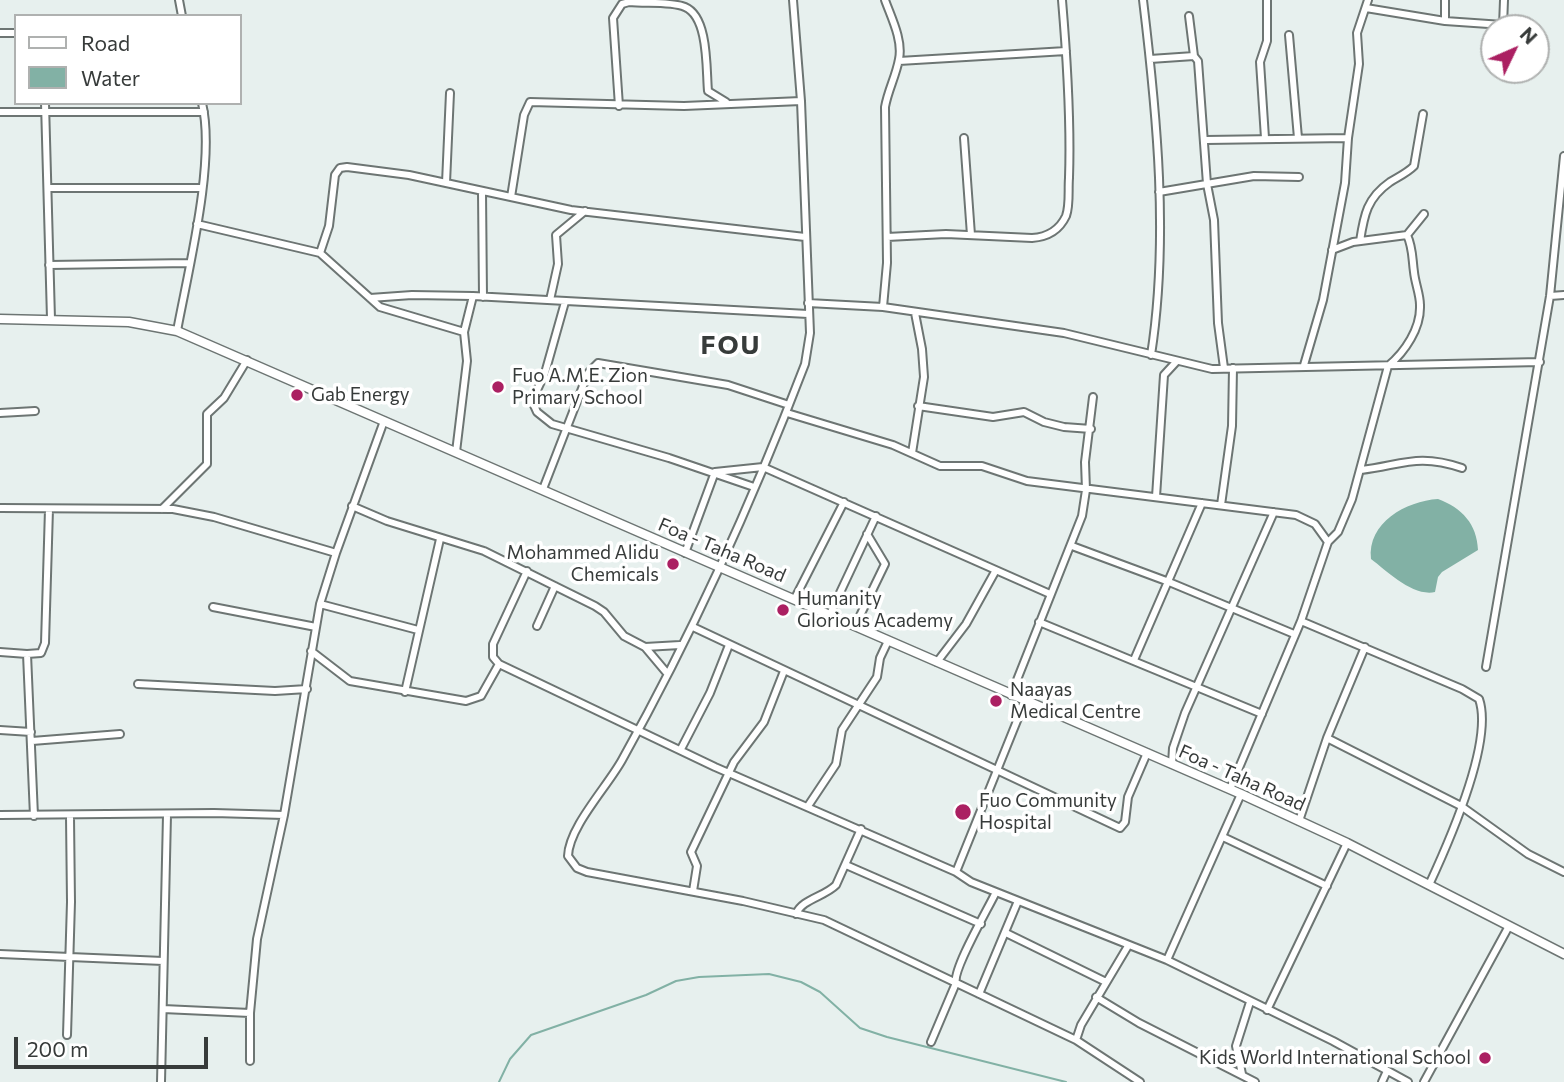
<!DOCTYPE html>
<html>
<head>
<meta charset="utf-8">
<style>
  body { margin:0 }
  #map { position:relative; width:1564px; height:1082px; overflow:hidden; background:#e7f0ee; font-family:Commissioner,sans-serif }
  canvas { display:block }
  .legend { position:absolute; left:14px; top:14px; width:228px; height:91px; box-sizing:border-box; background:#fff; border:2px solid #afb1b0; margin:0; padding:9px 12px; list-style:none; font-size:21px; color:#373b3a }
  .legend li { display:flex; align-items:center; gap:14px; height:35px }
  .legend b { width:35px; border:2px solid #afb1b0 }
  .north { position:absolute; left:1480px; top:14px; width:70px; height:70px; box-sizing:border-box; background:#fff; border:2px solid #afb1b0; border-radius:50%; rotate:46deg; font-size:19px; font-weight:700; line-height:28px; text-align:center; color:#373b3a }
  .north::after { content:''; display:block; margin:auto; width:24px; height:32px; background:#ab2062; clip-path:polygon(50% 0,100% 100%,50% 72%,0 100%) }
  .scale { position:absolute; left:14px; top:1037px; width:194px; height:32px; box-sizing:border-box; border:4px solid #373b3a; border-top:0; padding-left:9px; font-size:21px; line-height:24px; white-space:nowrap; color:#373b3a; -webkit-text-stroke:5px #fff; paint-order:stroke }
</style>
</head>
<body>
<div id="map">
<canvas width="1564" height="1082"></canvas>
<ul class="legend">
<li><b style="height:9px;background:#fff"></b>Road</li>
<li><b style="height:19px;background:#82b1a5"></b>Water</li>
</ul>
<div class="north">N</div>
<div class="scale">200 m</div>
</div>
<script>
const ctx = document.querySelector('canvas').getContext('2d');
ctx.lineJoin = 'round';
function paint(path, color) { ctx.fillStyle = color; ctx.fill(path, 'evenodd'); }
function stroke(path, color, width, dash) { ctx.strokeStyle = color; ctx.lineWidth = width; ctx.lineCap = dash ? 'butt' : 'round'; ctx.setLineDash(dash || []); ctx.stroke(path); }
function write(font, color, halo, rows, align = 'center') {
  ctx.font = font + ' Commissioner,sans-serif'; ctx.lineWidth = 7; ctx.setLineDash([]); ctx.textBaseline = 'middle'; ctx.strokeStyle = halo; ctx.fillStyle = color; for (const [text, x, y, turn = 0] of rows) {
    ctx.save(); ctx.translate(x, y); ctx.rotate((+turn || 0) * Math.PI / 180); ctx.textAlign = isNaN(turn) ? turn : align; if (halo) ctx.strokeText(text, 0, 0); ctx.fillText(text, 0, 0); ctx.restore();
  }
}
paint(new Path2D(`
  M1438 499C1462 508 1477 524 1478 550L1442 572 1438 577 1435 592C1413 597 1387 571 1371 559 1367 523 1406 501 1438 499Z`), '#82b1a5');
stroke(new Path2D(`
  M499 1082 510 1059 531 1035 646 995 676 981 699 977 769 974 801 982 820 992 860 1028 887 1037 1066 1082`), '#82b1a5', 2);
const minor = new Path2D(`
  M179 0 182 16
  M793 0 801 101 810 333 805 364C753 500 693 633 622 760 607 787 569 827 568 856L577 868 587 872 743 901 824 920 1076 1040 1140 1082
  M1143 0C1157 116 1169 239 1151 355
  M1366 8 1445 21 1503 25
  M1189 16 1194 56
  M1445 21V0
  M1503 26 1504 0
  M0 33H16
  M1289 35 1298 138
  M1150 59 1194 56 1198 61 1207 184 1214 220 1218 323 1224 368
  M899 61 1066 51
  M45 103 51 319
  M619 106 613 18 622 4 629 2C645 4 670 1 685 7 709 17 706 70 708 91L726 102
  M0 112H204
  M964 138 971 235
  M1265 138 1260 62 1267 41V0
  M1206 140 1348 138
  M446 183 450 93
  M48 188H202
  M482 192 483 297
  M1159 192 1254 176 1299 177
  M511 197 524 115 530 102 684 106 801 101
  M197 224 320 253 380 307 464 332
  M887 237 946 234 1032 238C1047 237 1059 231 1066 216 1070 205 1068 190 1069 178 1071 119 1067 59 1062 0
  M1360 241C1364 215 1367 198 1390 182 1398 177 1407 173 1414 166L1423 114
  M1332 250 1353 242 1407 235 1424 214
  M320 253 329 226 335 175 340 168 347 167 409 175 571 210 805 237
  M49 265 190 263
  M1550 296 1564 295
  M370 298 412 295 473 296
  M550 300 558 264 556 235 585 211
  M565 302 545 373 532 401 537 412 552 424 669 458 754 487
  M808 303 883 307 1064 333 1212 369 1540 362
  M883 307 887 263 885 107C888 90 896 76 899 59 903 40 891 17 885 0
  M177 331C188 271 216 161 202 103
  M1304 365 1323 300 1345 183 1348 138 1359 64 1357 33 1368 0
  M918 406 993 417 1024 412 1044 422 1064 427 1091 429
  M0 413 35 411
  M787 413 893 445 940 466H982L1027 481 1296 515 1315 524 1328 542
  M456 452 467 361 464 332 473 296 808 314
  M912 453 924 377 922 349 915 313
  M1361 470C1402 465 1418 453 1462 468
  M715 472 763 467 1050 594
  M543 489 588 373 598 363 728 385 789 405
  M1156 497 1164 375 1176 362
  M1221 505 1232 426 1233 368
  M352 506 387 521 484 551 595 606 604 612 624 636 645 647 666 672
  M0 508 173 509 214 517 336 553 384 421
  M162 509 207 464V414L224 398 247 360
  M1072 546 1169 582 1294 634
  M685 553 715 472
  M527 571 493 644V657L499 664 715 767 956 872 971 882 1167 960 1333 1041 1408 1082
  M795 598 844 502
  M320 604 418 630
  M213 607 316 627
  M830 614 876 516
  M1301 621 1462 689 1479 699C1494 742 1448 844 1429 885
  M1039 622 1262 714
  M537 626 555 586
  M855 626 885 564 867 534
  M693 627 1120 828 1125 822 1128 797 1147 753
  M645 647 680 645
  M311 651 350 681 466 701 481 696 499 664
  M0 652 27 654 34 816
  M27 654 41 653 45 643 49 509
  M1134 660 1202 503
  M937 662 966 624 996 570
  M1486 667 1550 296 1564 156
  M138 684 275 691 307 689
  M405 692 440 539
  M1011 695 1082 516 1086 490 1085 462 1093 397
  M0 730 31 732
  M1327 738 1461 806 1528 854 1564 872
  M32 741 120 734
  M681 749 710 693 729 645
  M1172 764 1173 748 1185 713 1274 512
  M1230 789 1301 621 1328 542 1338 532 1352 499 1388 366C1405 352 1421 328 1420 305 1420 294 1415 283 1414 272 1412 258 1413 248 1407 235
  M808 806 836 764 842 730 877 677 880 658 888 641
  M0 815 214 813 284 815
  M1299 821 1327 738 1365 647
  M1223 837 1327 886
  M846 865 981 924
  M956 872 1025 701
  M693 891 697 866 691 852 734 762 764 722 784 671
  M796 914C802 899 824 897 836 885L861 829
  M1006 933 1106 982
  M0 954 163 961
  M1167 960 1241 794
  M979 994 1018 901
  M1096 997 1139 1023 1255 1082
  M163 1009 250 1013
  M1267 1010 1347 843
  M67 1035 71 902 70 817
  M1076 1040 1081 1025 1128 946
  M931 1042 956 983C952 970 988 909 996 892
  M250 1061V1013L257 939 284 815 320 604 336 553
  M1242 1074 1236 1046 1250 1002
  M161 1082 167 815
  M1382 1082 1387 1071
  M1424 1082 1509 926`);
const tertiary = new Path2D(`
  M0 319 129 322 177 331 1241 794 1347 843 1564 954`);
stroke(minor, '#6d7573', 10);
stroke(tertiary, '#6d7573', 11);
stroke(minor, '#fff', 6);
stroke(tertiary, '#fff', 8);
for (const [x, y, r, color] of [
  [498,387,7,"#ab2062"],
  [297,395,7,"#ab2062"],
  [673,564,7,"#ab2062"],
  [783,610,7,"#ab2062"],
  [996,701,7,"#ab2062"],
  [963,812,9,"#ab2062"],
  [1485,1058,7,"#ab2062"]
]) { const dot = new Path2D(); dot.arc(x, y, r, 0, 2 * Math.PI); ctx.fillStyle = color; ctx.fill(dot); stroke(dot, '#fff', 2.5); }
write('19px', '#373b3a', '#fff', [
  ["Fuo A.M.E. Zion",512,376],
  ["Primary School",512,398],
  ["Gab Energy",311,395],
  ["Mohammed Alidu",659,553,"right"],
  ["Chemicals",659,575,"right"],
  ["Humanity",797,599],
  ["Glorious Academy",797,621],
  ["Naayas",1010,690],
  ["Medical Centre",1010,712],
  ["Fuo Community",979,801],
  ["Hospital",979,823],
  ["Kids World International School",1471,1058,"right"]
], 'left');
write('19px', '#373b3a', '#fff', [
  ["Foa - Taha Road",722,550,23],
  ["Foa - Taha Road",1242,778,24]
]);
ctx.letterSpacing = '2px';
write('bold 26px', '#373b3a', '#fff', [
  ["FOU",731,345]
]);
ctx.letterSpacing = '0px';
</script>
</body>
</html>
